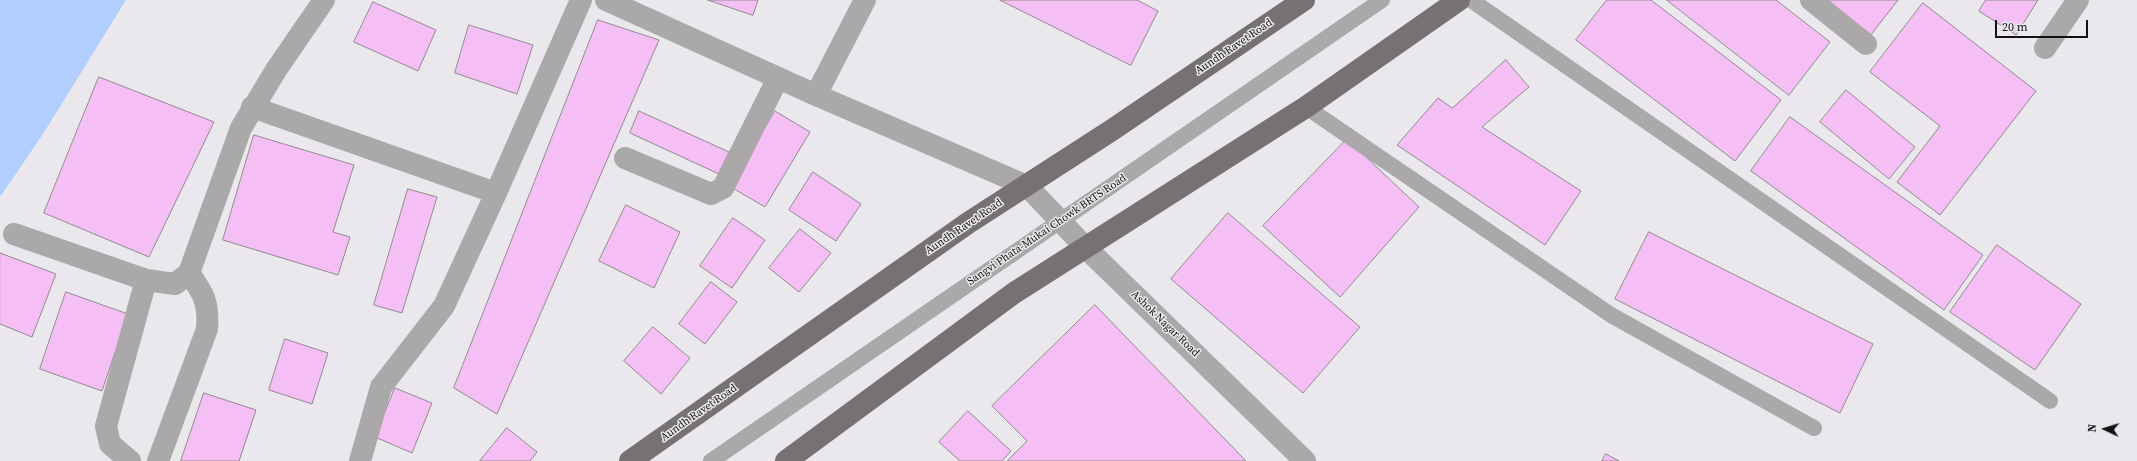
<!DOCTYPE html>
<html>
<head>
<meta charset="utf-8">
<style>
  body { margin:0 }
  #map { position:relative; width:2137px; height:461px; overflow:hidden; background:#eae8ec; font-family:"Source Serif 4",serif }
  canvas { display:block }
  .north { position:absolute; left:2085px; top:409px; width:40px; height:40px; -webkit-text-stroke:3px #eae8ec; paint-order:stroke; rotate:274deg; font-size:11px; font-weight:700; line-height:16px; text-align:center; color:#111112 }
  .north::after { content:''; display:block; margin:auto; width:14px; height:18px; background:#111112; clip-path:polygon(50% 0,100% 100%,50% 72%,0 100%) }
  .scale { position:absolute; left:1995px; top:20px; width:93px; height:18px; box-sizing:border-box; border:2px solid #111112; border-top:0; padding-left:5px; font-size:12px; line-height:14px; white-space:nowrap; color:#111112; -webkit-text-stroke:3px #eae8ec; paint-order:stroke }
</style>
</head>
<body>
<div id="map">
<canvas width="2137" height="461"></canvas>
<div class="north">N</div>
<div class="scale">20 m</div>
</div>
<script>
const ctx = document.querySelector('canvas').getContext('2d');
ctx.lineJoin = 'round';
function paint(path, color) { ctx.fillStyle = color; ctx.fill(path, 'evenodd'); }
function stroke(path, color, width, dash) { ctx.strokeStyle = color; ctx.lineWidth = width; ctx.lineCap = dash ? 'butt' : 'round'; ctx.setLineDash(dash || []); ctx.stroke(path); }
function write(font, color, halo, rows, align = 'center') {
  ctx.font = font + ' "Source Serif 4",serif'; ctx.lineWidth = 3; ctx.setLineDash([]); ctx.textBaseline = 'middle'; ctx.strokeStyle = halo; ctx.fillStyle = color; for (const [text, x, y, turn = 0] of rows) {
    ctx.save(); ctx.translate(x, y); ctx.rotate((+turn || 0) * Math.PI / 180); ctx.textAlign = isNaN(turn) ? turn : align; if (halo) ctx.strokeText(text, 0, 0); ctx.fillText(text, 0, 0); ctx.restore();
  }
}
paint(new Path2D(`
  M0 0H126L43 134 0 197Z`), '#b1ceff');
const building = new Path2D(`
  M708 0H758L753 15Z
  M1000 0H1137L1158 11 1131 65Z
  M1607 0H1651L1781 100 1735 161 1576 40Z
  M1667 0H1776L1830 42 1789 95Z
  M1824 0H1898L1870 36Z
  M1986 0H2038L2016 35 1979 11Z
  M373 2 436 30 418 71 354 42Z
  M1923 3 2036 91 1940 215 1897 182 1940 126 1870 72Z
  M598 20 659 40 497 414 454 388Z
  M469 25 533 45 517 94 455 73Z
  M1506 60 1529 87 1482 127 1581 191 1545 245 1397 145 1438 98 1452 108Z
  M99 77 214 122 149 257 44 213Z
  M1846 90 1915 147 1889 179 1820 122Z
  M639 111 729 152 719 174 630 133Z
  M775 111 810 132 765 207 731 187Z
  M1790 117 1983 255 1944 310 1751 171Z
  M254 135 354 165 333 232 350 237 338 275 223 240Z
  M1347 139 1419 207 1340 297 1263 226Z
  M813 172 861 204 836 241 789 210Z
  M408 189 437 197 402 313 374 305Z
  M626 205 680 232 654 288 599 261Z
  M1228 213 1360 327 1303 393 1171 279Z
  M733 218 765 240 732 288 700 266Z
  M800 229 831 253 799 292 769 268Z
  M1649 232 1873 344 1840 413 1615 299Z
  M1997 245 2081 304 2035 370 1950 312Z
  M0 253 56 274 32 337 0 324Z
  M711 282 737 302 705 344 679 324Z
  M66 292 128 314 102 391 40 369Z
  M1095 305 1246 461H1007L1027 441 992 406Z
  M653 327 690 358 661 394 624 361Z
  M285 339 328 353 312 404 269 390Z
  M395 388 432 403 412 453 375 437Z
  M204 393 256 410 239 461H181Z
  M968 411 1011 451 1002 461H960L939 442Z
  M507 428 537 452 530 461H480Z
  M1606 454 1619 461H1602Z`);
paint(building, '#f5bef5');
stroke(building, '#8e8b8e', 1);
stroke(new Path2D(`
  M1471 0 2050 401
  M1306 107 1611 315 1814 428
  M711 461 1382 0`), '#aaa8a8', 16);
stroke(new Path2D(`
  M606 0 816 95 1027 186
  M1811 0 1866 44
  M2045 48 2078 0
  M816 95 865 0
  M252 107 496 193
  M625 158 711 194 723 188 778 78
  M14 234 146 280 175 284 189 273 241 128 276 70 324 0
  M130 461 110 444 106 426 146 280
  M158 461 207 329C209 303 204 294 189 273
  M360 461 381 387 444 306 496 193 581 0`), '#aaa8a8', 22);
stroke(new Path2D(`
  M1027 186 1085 247 1305 461`), '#aaa8a8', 22);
stroke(new Path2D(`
  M630 461 968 223 1112 130 1304 0
  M786 461 1014 293 1306 107 1459 0`), '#767271', 22);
write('11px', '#111112', '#eae8ec', [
  ["Aundh Ravet Road",1234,47,-34],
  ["Aundh Ravet Road",964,227,-34],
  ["Sangvi Phata-Mukai Chowk BRTS Road",1047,230,-34],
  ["Ashok Nagar Road",1165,324,44],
  ["Aundh Ravet Road",699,413,-35]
]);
</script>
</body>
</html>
